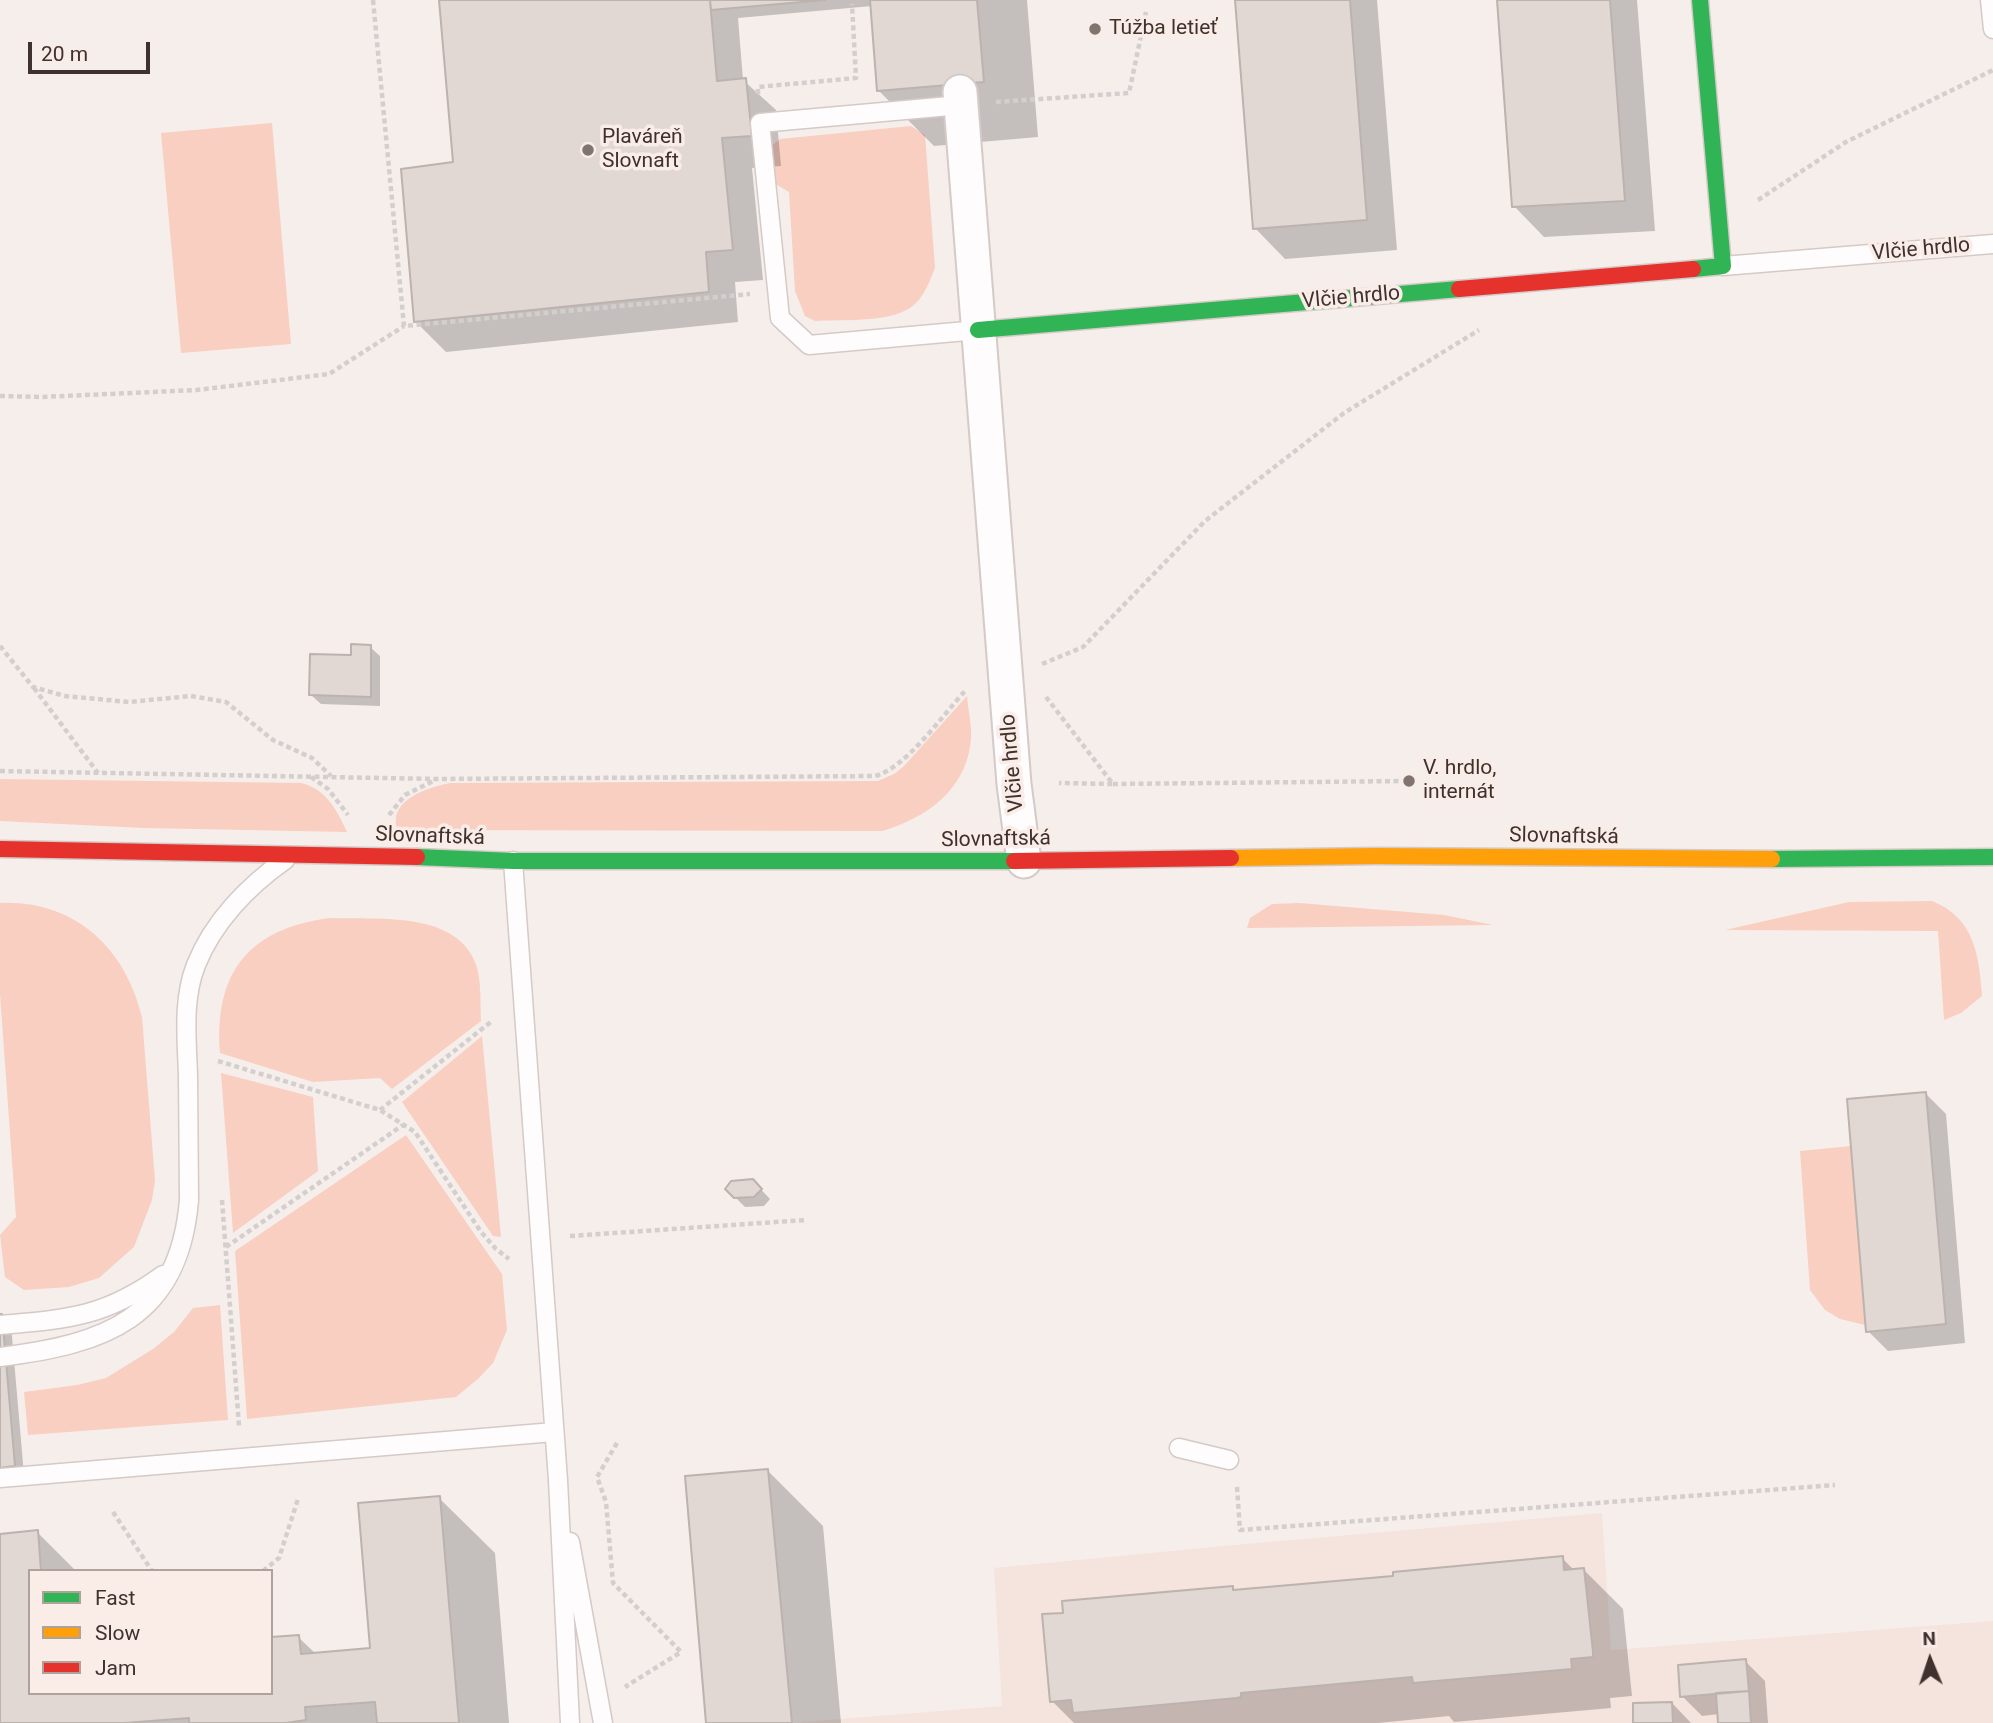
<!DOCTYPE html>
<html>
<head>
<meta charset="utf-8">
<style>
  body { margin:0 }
  #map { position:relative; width:1993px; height:1723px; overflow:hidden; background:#f6eeeb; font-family:Roboto,sans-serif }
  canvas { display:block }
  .legend { position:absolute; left:28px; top:1569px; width:245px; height:126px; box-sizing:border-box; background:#faece7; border:2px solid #afa29d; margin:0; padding:9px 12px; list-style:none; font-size:21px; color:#3f322e }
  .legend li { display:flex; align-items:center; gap:14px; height:35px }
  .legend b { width:35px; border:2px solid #afa29d }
  .north { position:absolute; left:1895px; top:1625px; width:70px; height:70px; -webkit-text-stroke:5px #faece7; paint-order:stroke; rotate:358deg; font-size:19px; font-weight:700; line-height:28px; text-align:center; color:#3f322e }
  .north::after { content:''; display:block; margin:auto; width:24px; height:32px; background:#3f322e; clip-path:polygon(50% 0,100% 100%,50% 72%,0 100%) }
  .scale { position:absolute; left:28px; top:42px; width:122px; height:32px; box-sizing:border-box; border:4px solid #3f322e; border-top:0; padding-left:9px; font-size:21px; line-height:24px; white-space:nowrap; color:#3f322e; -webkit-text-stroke:5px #faece7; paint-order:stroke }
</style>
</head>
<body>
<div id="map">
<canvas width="1993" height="1723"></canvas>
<ul class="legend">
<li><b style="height:9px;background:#30b455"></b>Fast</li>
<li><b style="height:9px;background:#ff9f0a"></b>Slow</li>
<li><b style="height:9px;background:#e5322d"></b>Jam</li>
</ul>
<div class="north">N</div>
<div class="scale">20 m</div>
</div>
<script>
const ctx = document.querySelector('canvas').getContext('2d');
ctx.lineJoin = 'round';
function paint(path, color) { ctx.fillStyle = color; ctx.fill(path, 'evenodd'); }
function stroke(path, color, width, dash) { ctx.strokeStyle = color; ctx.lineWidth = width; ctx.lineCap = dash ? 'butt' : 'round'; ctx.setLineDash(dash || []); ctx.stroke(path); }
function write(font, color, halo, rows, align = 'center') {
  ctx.font = font + ' Roboto,sans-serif'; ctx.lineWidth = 7; ctx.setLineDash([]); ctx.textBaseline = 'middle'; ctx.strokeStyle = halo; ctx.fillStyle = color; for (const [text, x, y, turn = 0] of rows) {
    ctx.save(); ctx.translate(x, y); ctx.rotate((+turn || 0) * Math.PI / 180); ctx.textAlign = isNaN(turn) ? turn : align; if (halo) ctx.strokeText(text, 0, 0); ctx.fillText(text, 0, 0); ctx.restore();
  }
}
paint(new Path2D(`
  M1602 1513 1611 1650 1993 1621V1723H792L1002 1706 994 1568 1235 1545Z`), '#f5e3dd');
paint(new Path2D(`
  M272 123 291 344 181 353 161 133Z
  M911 126 925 135 935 268C930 280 926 292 917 302 898 324 843 319 815 321L805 316 795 291 789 192 772 182 771 146 780 139Z
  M967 696C968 710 972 725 971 739 967 790 926 818 882 831L407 830 397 828C389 799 430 787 450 783L878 781 894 774 904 766Z
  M0 779 301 783C326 789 337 810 347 832L144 828 0 821Z
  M1932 901C1975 918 1979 956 1982 996L1961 1013 1944 1020 1938 931 1725 930 1849 902Z
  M0 903C74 900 125 947 142 1017L155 1180 152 1200 134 1247 99 1278 69 1287 24 1290 5 1277 0 1235 16 1217 0 994Z
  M1299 903 1444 915 1493 925 1247 928 1250 918 1272 904Z
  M329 918C374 920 454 910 475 962 482 979 480 1003 481 1021L392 1089 380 1078 313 1082 220 1053C214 972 249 929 329 918Z
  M482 1036 501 1237 493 1236 402 1102Z
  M221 1073 313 1097 318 1171 233 1233Z
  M406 1135 502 1274 507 1330 493 1363 479 1378 456 1397 247 1419 235 1251Z
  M1851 1146 1865 1325 1840 1319 1825 1310 1810 1290 1800 1151Z
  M220 1305 228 1420 28 1435 24 1392 77 1385 106 1378 153 1349 174 1332 193 1308Z`), '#f9cfc1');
paint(new Path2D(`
  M440 0H1027L1038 137 934 146 879 91 872 6 738 18 743 80 776 110 781 166 752 168 763 280 735 282 738 322 446 352 415 321 455 163Z
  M1237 0H1377L1397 250 1285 259 1255 228Z
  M1499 0H1637L1655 231 1544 237 1514 206Z
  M370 647 380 656V706L321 704 311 695 353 657Z
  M1926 1094 1946 1114 1965 1343 1888 1351 1868 1331Z
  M753 1181 770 1199 764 1206 745 1207 727 1189Z
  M0 1316 11 1325 24 1475 0 1478Z
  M768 1471 823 1526 841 1723H708Z
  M439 1498 495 1553 509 1723H0V1535L37 1532 76 1571H30V1693H271L298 1637 316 1654 372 1650Z
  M1562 1558 1575 1571 1584 1570 1623 1609 1632 1696 1610 1698 1611 1708 1454 1722 1449 1716 1378 1723H1074L1052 1701 1232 1588 1236 1591 1395 1578Z
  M1745 1661 1765 1681 1768 1723H1720L1719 1714 1702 1716 1682 1696Z
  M1672 1703 1691 1723H1635Z`), '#0003');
const building = new Path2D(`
  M439 0H710L717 81 746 78 752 136 722 138 733 250 706 252 709 292 414 322 401 169 453 162Z
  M710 0H825L711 10Z
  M870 0H977L984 82 877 91Z
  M1235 0H1350L1367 220 1253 229Z
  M1497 0H1610L1625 201 1512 207Z
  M351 644 371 645V697L309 695 310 654 351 655Z
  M1926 1092 1946 1324 1866 1332 1847 1099Z
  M753 1179 762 1189 754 1197 734 1198 725 1189 731 1181Z
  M0 1314H2L15 1466 0 1468Z
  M768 1469 792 1723H706L685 1476Z
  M440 1496 459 1723H377L375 1702 305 1707 306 1720 286 1723H189V1718L125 1723H0V1534L38 1530 41 1571H30V1693H271V1637L299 1635 301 1654 370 1648 358 1503Z
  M1563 1556 1564 1570 1584 1568 1593 1652V1657L1571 1659 1572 1669 1413 1683 1412 1677 1241 1693V1697L1237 1698 1073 1713 1071 1700 1050 1702 1042 1614 1063 1613 1062 1601 1233 1586V1590L1393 1576V1572Z
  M1746 1659 1749 1691 1680 1697 1678 1665Z
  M1749 1691 1751 1723H1718L1716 1693Z
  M1672 1702 1673 1723H1633V1703Z`);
paint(building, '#e1d7d3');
stroke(building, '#bcb2ae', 2);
const lane = new Path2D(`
  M1990 0 1993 29
  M961 105 760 123 780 318 809 345 978 330
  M1723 266 1993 244
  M513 861 558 1480 570 1723
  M0 1325C69 1319 105 1317 163 1275
  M0 1357C105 1344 179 1319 189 1200 189 1159 188 1118 188 1076 187 1040 182 1000 196 965 213 922 248 886 285 860
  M1179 1448 1229 1460
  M0 1478 554 1432
  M570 1542 603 1723`);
const street = new Path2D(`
  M960 92 1014 784 1024 861`);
const fast = new Path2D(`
  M1693 269 1723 266 1700 0
  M978 330 1459 289
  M417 857 513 861H1014
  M1772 859 1993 857`);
const slow = new Path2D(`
  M1231 858 1377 856 1772 859`);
const jam = new Path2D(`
  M1459 289 1693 269
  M0 849 417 857
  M1014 861 1231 858`);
stroke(lane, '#d4cac7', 21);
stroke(street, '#d4cac7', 37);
stroke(fast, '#d4cac7', 19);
stroke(slow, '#d4cac7', 19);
stroke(jam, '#d4cac7', 19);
stroke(new Path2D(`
  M373 0 404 326 750 294
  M758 94V87L856 78 852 4
  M996 102 1129 93 1146 12
  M1758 200 1846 142 1993 70
  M0 396 42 397 197 390 329 374 404 326
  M0 646 33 687 65 696 129 702 191 696 226 702 273 740 312 758 331 776
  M1042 664 1083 647 1205 521 1344 413 1479 330
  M34 688 98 773
  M1046 697 1113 784 1059 783
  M0 771 437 779 875 776C906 768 942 716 965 691
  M311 777 328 789 348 815
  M1113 784 1409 781
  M389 815 405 795 433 781
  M218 1061 380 1110 415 1132 481 1232 496 1249 509 1259
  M380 1110 492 1021
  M222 1200 239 1426
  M570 1236 806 1220
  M226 1247 403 1125
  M617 1443 597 1477 606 1502 613 1583 681 1652 625 1687
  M1237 1487 1240 1530 1835 1485
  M113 1512 152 1571
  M263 1571 279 1558 298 1499`), '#d3cfce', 4.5, [5, 3.5]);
stroke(lane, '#fefcfc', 18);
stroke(street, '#fefcfc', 33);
stroke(fast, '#30b455', 16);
stroke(slow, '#ff9f0a', 16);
stroke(jam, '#e5322d', 16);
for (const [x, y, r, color] of [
  [1095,29,7,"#7f7470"],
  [588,150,7,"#7f7470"],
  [1409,781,7,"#7f7470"]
]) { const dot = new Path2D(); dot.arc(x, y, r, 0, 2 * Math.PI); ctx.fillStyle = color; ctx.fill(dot); stroke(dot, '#faece7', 2.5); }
write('21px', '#3f322e', '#faece7', [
  ["Túžba letieť",1109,29],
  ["Plaváreň",602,138],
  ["Slovnaft",602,162],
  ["V. hrdlo,",1423,769],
  ["internát",1423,793]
], 'left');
write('21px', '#3f322e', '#faece7', [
  ["Vlčie hrdlo",1921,250,-5],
  ["Vlčie hrdlo",1351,298,-5],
  ["Vlčie hrdlo",1013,763,-95],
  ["Slovnaftská",430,837,2],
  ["Slovnaftská",1564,837,1],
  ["Slovnaftská",996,840,-1]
]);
</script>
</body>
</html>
